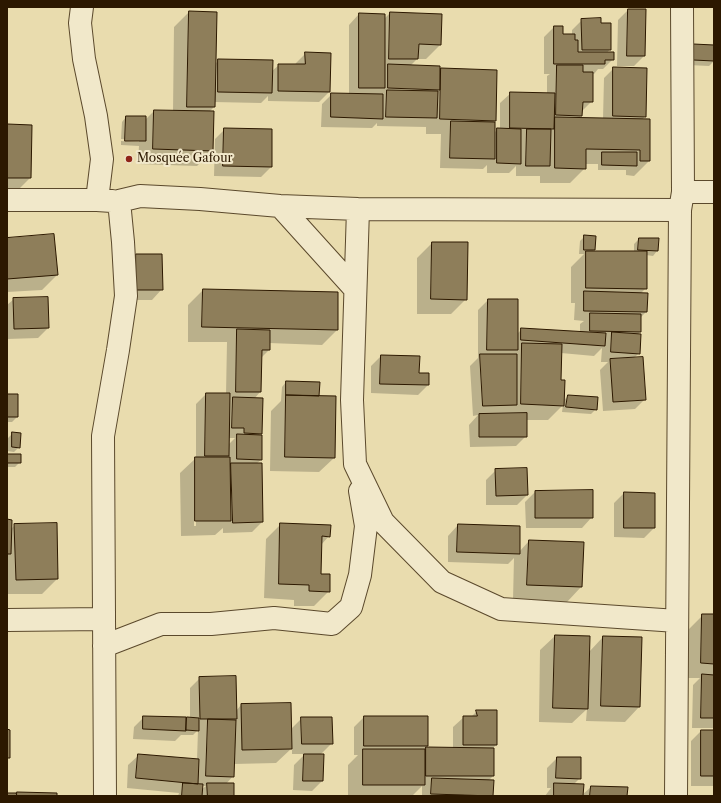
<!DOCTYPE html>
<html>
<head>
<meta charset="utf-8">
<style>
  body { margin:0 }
  #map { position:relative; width:721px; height:803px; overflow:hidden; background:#e9dcae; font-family:"Libre Caslon Text",serif }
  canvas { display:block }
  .frame { position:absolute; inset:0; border:8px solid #2c1800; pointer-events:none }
</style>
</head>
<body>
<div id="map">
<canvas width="721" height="803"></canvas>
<div class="frame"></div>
</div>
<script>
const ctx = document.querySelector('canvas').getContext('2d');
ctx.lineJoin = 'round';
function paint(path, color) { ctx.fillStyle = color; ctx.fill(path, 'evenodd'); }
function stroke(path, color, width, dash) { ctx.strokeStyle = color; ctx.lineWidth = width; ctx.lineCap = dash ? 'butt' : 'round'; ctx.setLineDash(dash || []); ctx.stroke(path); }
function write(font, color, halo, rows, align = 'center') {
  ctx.font = font + ' "Libre Caslon Text",serif'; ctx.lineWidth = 4; ctx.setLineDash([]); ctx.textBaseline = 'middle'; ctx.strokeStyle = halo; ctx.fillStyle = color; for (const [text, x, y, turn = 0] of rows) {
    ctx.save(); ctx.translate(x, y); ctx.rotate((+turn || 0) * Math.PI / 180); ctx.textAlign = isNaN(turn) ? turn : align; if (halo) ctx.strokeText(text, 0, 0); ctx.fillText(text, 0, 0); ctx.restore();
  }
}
paint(new Path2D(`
  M628 10 644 56 634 66H617L618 20Z
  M189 12 216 13 215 64 219 60 272 71 279 65H295L296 63 306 53 329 92 319 102 268 101V96L261 103 214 102V107L209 112 212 151 197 166 138 164 139 146 121 145V141L139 142V140L121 139 122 122 126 117 145 120 154 111H173L174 27Z
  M390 13 441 15V44L426 59H417L410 66 439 72 442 69 495 120 492 123 494 133 498 129H500V103L511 93 547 94V76L550 74H544V37L554 27 562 35H572V30L582 20 601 24 610 49 607 53 613 59 603 69H598L594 74H592V101L581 112V116L578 119H603L604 78 614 68 645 116 642 120 649 161 634 176 626 175V170H598V164H585V168L570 183H540V176H516V166L509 173H487V165L483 169 440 168 441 134H426V127L377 126V123L372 128 321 127 322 104 332 94 349 95V25L359 14 384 19Z
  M689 50 714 61 709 66 688 65Z
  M7 126 30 178 11 197H7Z
  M225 129 271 167 261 177 214 176 215 139Z
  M585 236 594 250 592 252H634V244L639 239 657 251 653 256 646 255V288L641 293 646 312 640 318V332L637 335 639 353 634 358 645 399 635 409 603 411 600 370 608 362H601L602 348 594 356 561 353 560 381 563 401 568 396 596 409 591 414 562 412 563 405 548 420H526V436L516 446 470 447 469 425 478 415 473 416 470 366 478 358V310L488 300H517V334L522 329 580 333V324L584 321 574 320 575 303H571V267L584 254H579L580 241Z
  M7 239 57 275 42 290 7 292Z
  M432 243 466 299 451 314H417V258Z
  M136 255H161L162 289 152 300H127L126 265Z
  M203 290 337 330 322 345 269 343V350L261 358 260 392 254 399 261 433 258 436 261 460 256 464 262 522 252 532 223 533V528L215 535 181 536 180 473 196 458V404L206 394H226L227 342H188V305ZM228 438H235L228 445ZM194 471H196V526H194Z
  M47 298 48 328 38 338 7 339V305L14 299Z
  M381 356 418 374 428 385 418 395 371 393V366Z
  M286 382 318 396 334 458 319 472 270 471 271 411 281 401 282 387Z
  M7 395 17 417 12 422H7Z
  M13 433 19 447 14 452 7 451 8 438Z
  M7 455 20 462 15 467H7Z
  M496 470 527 495 517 505H486V480Z
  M535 492 592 517 582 528H526L525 502Z
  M624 493 654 528 644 538 614 537V503Z
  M7 520 11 529 15 525 57 579 42 594H7Z
  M281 524 329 536 321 545 320 575 329 591 314 606H294V600L264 598 266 539Z
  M458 525 519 552 529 541 583 543 581 587 567 602 513 600 514 558 508 564 448 562V536Z
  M703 615H714V728H692L693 685 700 678H686L688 630Z
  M555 636 589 652 603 637 639 707 625 722 586 721 587 709 572 723 539 722 540 650Z
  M200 678 236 711 241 705 291 729 302 718 332 743 320 755H323L322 781 312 791 293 790 294 765 305 754H292V748L276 763 234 764 233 776 226 784 233 796H178L179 793 127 788 128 765 139 755 197 760 198 730 193 735H181L175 741 133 739 134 727 144 717 185 720 187 718H190V688ZM201 786H206L201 790Z
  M477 711 496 745 493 748V776L488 781H493L492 796H422V786L412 796H348V765L358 755H354V727L364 717 427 746 425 748H453V727L464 717H471Z
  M701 731H714V786H691V741Z
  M557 758 580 778 573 785 582 795 591 787 626 796H545L551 788H547V768Z`), '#0003');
const building = new Path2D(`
  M628 9H646L645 56H627Z
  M189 11 217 12 215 107H187Z
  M390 12 442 14 441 45 419 44 418 59H389Z
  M359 13 385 14V88H359Z
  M601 18V23H611V50H582L581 19Z
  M554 26H563V34H575V40H578V52H614V60H605V64H554Z
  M693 44 714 45V61L693 60Z
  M305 52 331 53 330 92 278 91V64H305Z
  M218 59 273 60 272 93 218 92Z
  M388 64 440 66V90L388 88Z
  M557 65H583V72H593V102H583L582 116 556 115Z
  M613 67 647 68 646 117 613 116Z
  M441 68 497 70 496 121 440 119Z
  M387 90 438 91 437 118 386 117Z
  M510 92 555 93 554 129 510 128Z
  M331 93 383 94V119L331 117Z
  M154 110 214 111 213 151 153 149Z
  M126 116H146V141H125Z
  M555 117 650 119V161H640V150L586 149V169L555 168Z
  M451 121 495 122V159L450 158Z
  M7 124 32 125 31 178H7Z
  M224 128 272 129V167L223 166Z
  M497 128 521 129V164L497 163Z
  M527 129H551L550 166H526Z
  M602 152H637V166L602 165Z
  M54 234 58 275 7 279V238Z
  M584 235 596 236 595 250H584Z
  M639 238H659L658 251 638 250Z
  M432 242H468L467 300 431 299Z
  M586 251H647V289L586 288Z
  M136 254H162L163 290H136Z
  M203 289 338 292V330L202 327Z
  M584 291 648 293 647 312 584 311Z
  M48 297 49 328 14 329 13 298Z
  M488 299H518V350H487Z
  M590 313 641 314V332L590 331Z
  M521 328 606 333 605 346 521 340Z
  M237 329 270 330V350H262L261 392H236Z
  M612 332 641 334 640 354 611 352Z
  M522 343 562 344 561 380H565L564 406 521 404Z
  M480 354H517V405L483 406Z
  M381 355 420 356 419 373H429V385L380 384Z
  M643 357 646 400 613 402 610 359Z
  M286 381 320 382 319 396 286 395Z
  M206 393H230L229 456H205Z
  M7 394H18V417H7Z
  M286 395 336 396 335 458 285 457Z
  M568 395 598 397 597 410 566 407Z
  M233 397 263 398 262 434 244 433V428H232Z
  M527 413V437H479V414Z
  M12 432 21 433 20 448 12 447Z
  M237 434 262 435V460L237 459Z
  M7 454H21V463H7Z
  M195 457H230L231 521H195Z
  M231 463H262L263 522 233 523Z
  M527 468 528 495 496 496 495 469Z
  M593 490V518H535V491Z
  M624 492 655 493V528H624Z
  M7 519 12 520 11 554H7Z
  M57 523 58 579 16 580 14 524Z
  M280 523 331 525 330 537 322 536 321 574H330V592L309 591V585L279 584Z
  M458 524 520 526V554L457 552Z
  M529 540 584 542 582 587 527 585Z
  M702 614H714V664L701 663Z
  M555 635 590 636 588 709 553 708Z
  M603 636 642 637 640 707 601 706Z
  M702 674 714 675V718H701Z
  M236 676 237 719H200L199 677Z
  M291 703 292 749 242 750 241 704Z
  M476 710H497V745H463V716H477Z
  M143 716 186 717V731L143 729Z
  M364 716H428V746H364Z
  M187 717 199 718V731L186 730Z
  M301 717H332L333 744H302Z
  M208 719 236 720 234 777 206 776Z
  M7 729 10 730V758H7Z
  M701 730H714V776H701Z
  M426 747 494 748V776H426Z
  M363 749H425V785H363Z
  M138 754 199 759 198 784 136 778Z
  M304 754H324L323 781H303Z
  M557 757H581V779L556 778Z
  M432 778 494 780 493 796 431 794Z
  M183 783 203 784 202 796H182Z
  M207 783H234V796H203H207Z
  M554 783 584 784 583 796H554Z
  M591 786 628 787 627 796H590Z
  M17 792 57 793V796H17Z
  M7 793H16L17 796H7Z
  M446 795 483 796H446Z`);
paint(building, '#8e7e5a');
stroke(building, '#2c1800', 1);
const minor = new Path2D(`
  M82 7 80 23 84 59 96 116 102 159 97 200
  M683 192H714
  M7 200H97L112 201
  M280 206 355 289
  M358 209 352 400 355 464 383 522 442 582 501 609 677 621
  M7 620 104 619
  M104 646 161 624H211L274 618 332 624 351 607 360 575 366 526 360 491
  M105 796 103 436 118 350 126 296 123 242 119 201 140 196 200 199 280 206 358 209 680 210
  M676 796 680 210 683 192 682 7`);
stroke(minor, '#5b492c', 24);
stroke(minor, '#f1e8ca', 22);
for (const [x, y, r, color] of [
  [129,159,4,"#8f2418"]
]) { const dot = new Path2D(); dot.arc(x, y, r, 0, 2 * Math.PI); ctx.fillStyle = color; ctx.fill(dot); stroke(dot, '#f1e8ca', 1.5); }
write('12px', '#2c1800', '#f1e8ca', [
  ["Mosquée Gafour",137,159]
], 'left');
</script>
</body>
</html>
